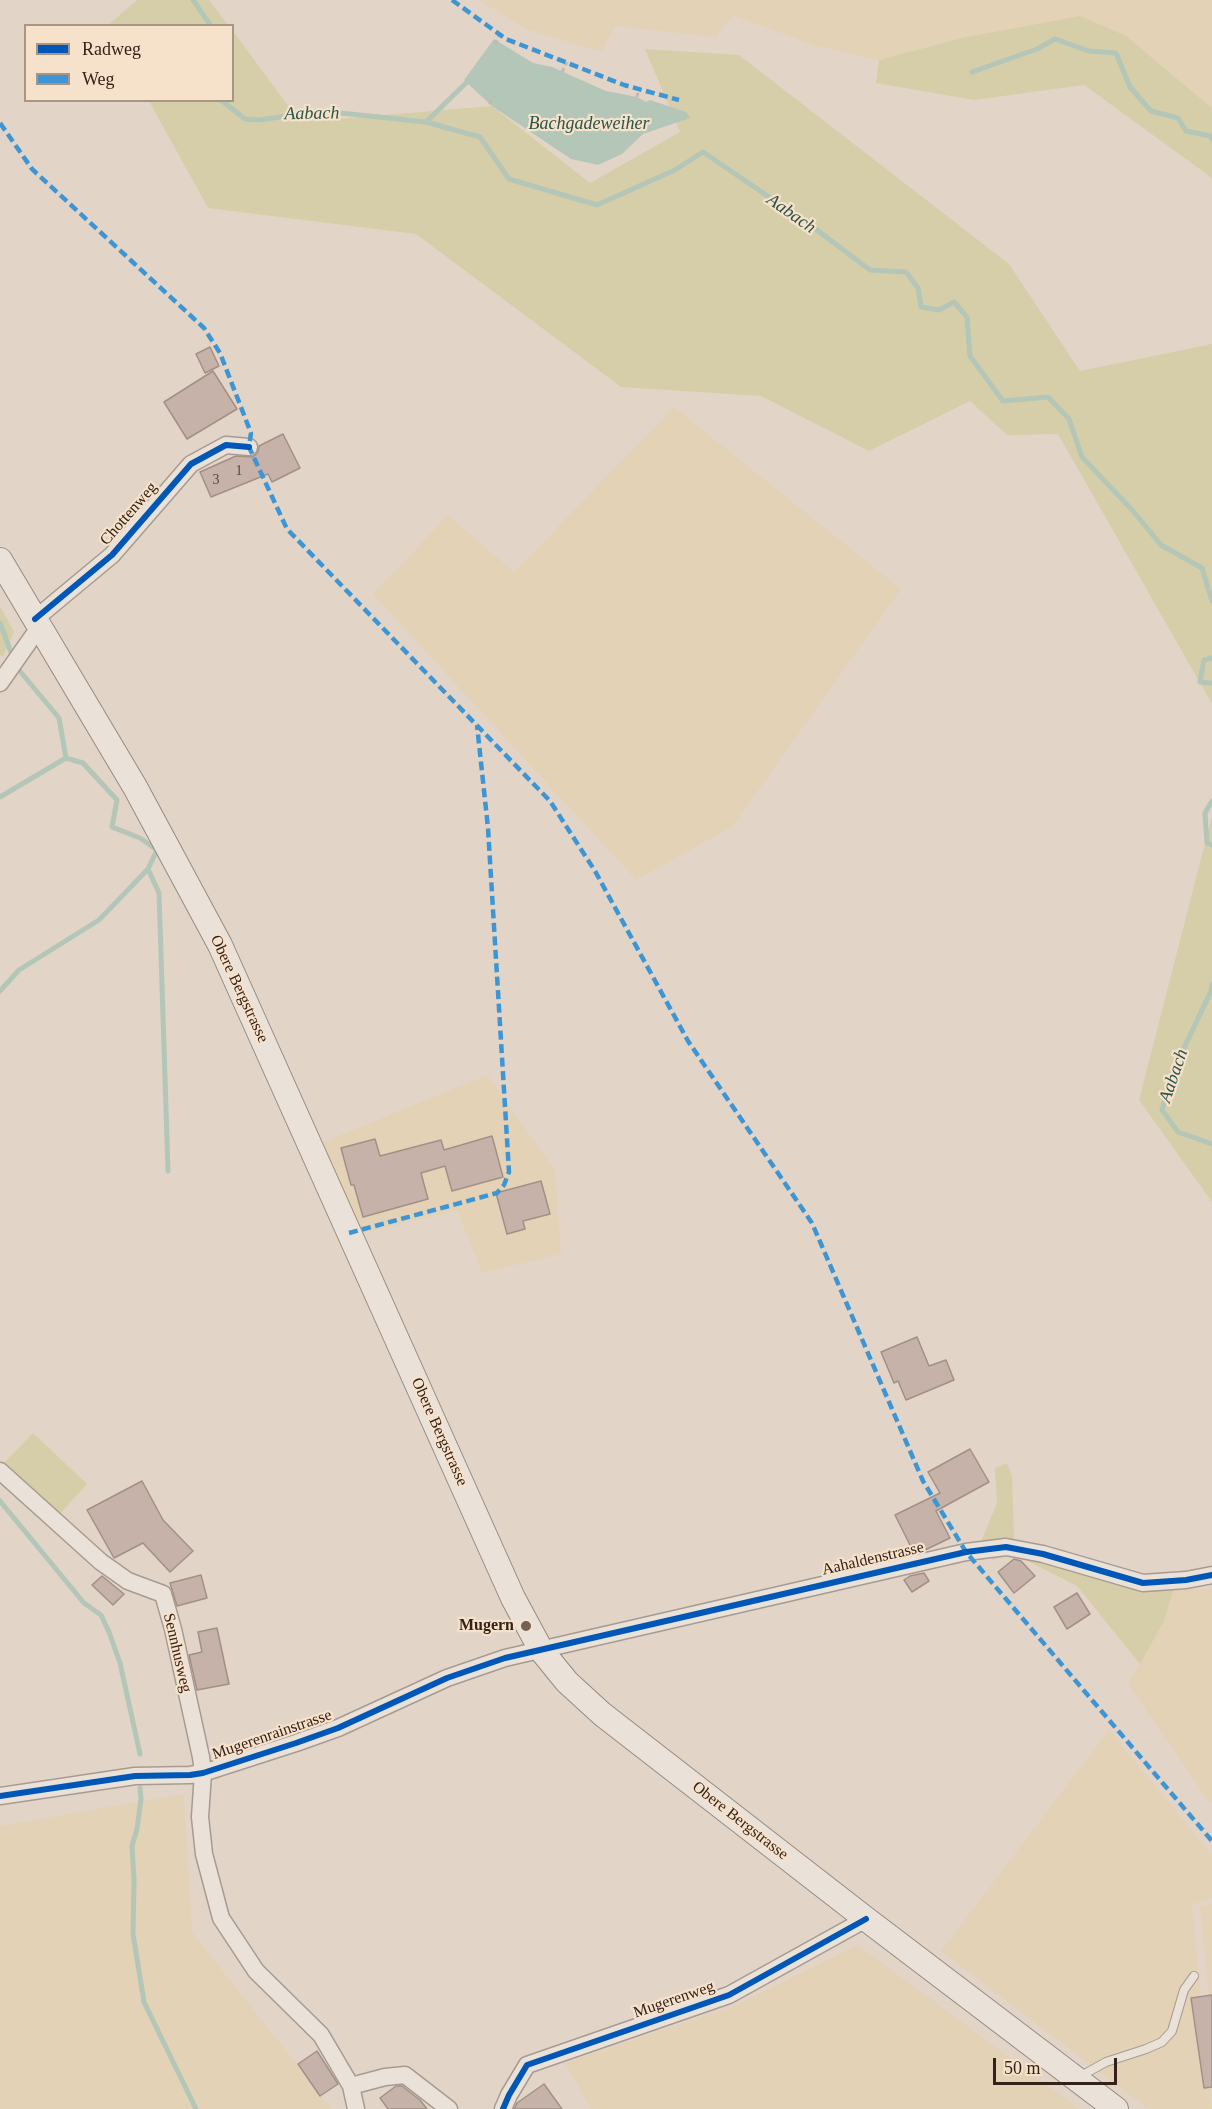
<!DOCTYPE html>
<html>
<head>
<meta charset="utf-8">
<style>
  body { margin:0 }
  #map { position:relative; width:1212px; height:2109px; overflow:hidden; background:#e2d5c7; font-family:Georgia,serif }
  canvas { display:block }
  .legend { position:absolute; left:24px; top:24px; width:210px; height:78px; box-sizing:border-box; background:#f6e1ca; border:2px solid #a89584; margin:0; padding:8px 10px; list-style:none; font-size:18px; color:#34221a }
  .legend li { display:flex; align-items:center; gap:12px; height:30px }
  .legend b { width:30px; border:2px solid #a89584 }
  .scale { position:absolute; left:993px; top:2058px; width:124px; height:27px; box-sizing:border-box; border:3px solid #34221a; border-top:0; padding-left:8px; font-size:18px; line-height:21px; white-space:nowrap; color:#34221a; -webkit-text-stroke:4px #f6e1ca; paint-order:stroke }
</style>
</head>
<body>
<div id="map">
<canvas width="1212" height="2109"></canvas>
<ul class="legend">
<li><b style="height:8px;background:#0057b8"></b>Radweg</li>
<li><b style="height:8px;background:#3d95d4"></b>Weg</li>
</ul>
<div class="scale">50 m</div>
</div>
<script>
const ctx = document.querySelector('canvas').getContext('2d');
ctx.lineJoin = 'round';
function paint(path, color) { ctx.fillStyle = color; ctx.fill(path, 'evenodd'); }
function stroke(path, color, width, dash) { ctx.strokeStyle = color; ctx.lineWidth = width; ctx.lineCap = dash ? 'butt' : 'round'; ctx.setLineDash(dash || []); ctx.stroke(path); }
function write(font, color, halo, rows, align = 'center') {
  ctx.font = font + ' Georgia,serif'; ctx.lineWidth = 4.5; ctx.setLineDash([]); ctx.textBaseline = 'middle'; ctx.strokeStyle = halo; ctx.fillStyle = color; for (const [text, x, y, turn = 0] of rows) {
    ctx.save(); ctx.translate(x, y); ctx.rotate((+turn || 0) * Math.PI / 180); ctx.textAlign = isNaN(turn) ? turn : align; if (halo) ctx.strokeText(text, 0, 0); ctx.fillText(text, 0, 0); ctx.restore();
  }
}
paint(new Path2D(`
  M479 0H1212V108L1126 36 962 38 879 60 816 46 733 15 716 37 615 26 601 52 526 29Z
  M674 407 901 589 733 826 636 880 373 594 448 515 514 572Z
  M487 1075 555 1170 561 1254 482 1273 457 1210 359 1234 319 1144Z
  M1212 1588V1806L1128 1684 1164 1621 1173 1590Z
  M1109 1730 1212 1855V1898L1192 1904 1212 2109H1148L941 1951Z
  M184 1794 192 1932 332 2109H0V1826Z
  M1212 1904V2026L1200 1906Z
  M858 1945 1079 2109H591L565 2063 736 2005Z`), '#e3d2b6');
paint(new Path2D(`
  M137 0H209L228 25H108Z
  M1080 16 1126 36 1212 108V178L1084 85 974 100 876 83 879 60 962 38Z
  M233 31 300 122 492 106 590 183 680 132 645 49 739 55 1009 264 1080 371 1212 344V704L1058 434 1007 435 970 401 869 451 761 396 621 387 416 234 208 208 149 101 232 100Z
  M0 606 14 632 3 656 0 655Z
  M1212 816V1202L1139 1100Z
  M33 1433 87 1484 57 1517 2 1465Z
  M1007 1463 1012 1477 1014 1541 1116 1579 1179 1572 1164 1621 1140 1664 1077 1586 1012 1553 993 1560 980 1544 997 1503 995 1468Z`), '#d6cea8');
paint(new Path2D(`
  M494 39 533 63 552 67 606 91 637 97 646 102 650 100 686 112 690 118 643 134 622 154 598 165 571 159 492 106 464 80Z`), '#b3c6b7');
stroke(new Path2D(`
  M193 0 211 26
  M972 72 1037 49 1055 39 1089 51 1116 53 1130 87 1151 111 1178 118 1186 131 1210 136 1212 139
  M221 100 245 119 259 120 322 111 426 122 480 137 509 179 597 205 675 170 703 152 813 227 870 270 906 272 918 288 921 307 939 310 954 302 967 317 970 356 1003 401 1048 397 1069 419 1082 457 1134 512 1161 545 1202 568 1212 601
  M426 122 467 82
  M0 623 12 655
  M1212 658 1204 660 1200 682 1212 683
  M0 797 66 758
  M1212 801 1205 813 1207 843 1212 845
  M148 869 159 893 168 1171
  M1212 984 1211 991 1174 1069 1162 1110 1178 1132 1212 1144
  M0 991 19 970 99 920 148 869 157 850 140 838 112 827 117 800 83 763 66 758 59 718 19 670
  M0 1501 84 1603 101 1615 109 1632 120 1663 140 1754
  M140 1788 141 1799 137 1829 132 1846 134 1880 133 1934 144 2002 196 2109`), '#b3c6b7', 5);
const building = new Path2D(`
  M210 347 219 366 205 373 196 354Z
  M213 371 237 409 187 439 164 402Z
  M283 434 300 468 272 482 268 474 211 497 200 472 236 456 253 457 258 452 259 446Z
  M492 1136 503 1177 452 1191 445 1166 421 1173 428 1199 363 1217 354 1185H351L341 1148 375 1139 380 1156 441 1140 444 1150Z
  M541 1181 550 1214 523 1221 525 1229 507 1234 496 1193Z
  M917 1337 929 1366 946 1360 954 1380 906 1400 898 1381 894 1383 881 1352Z
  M970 1449 989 1482 936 1511 950 1538 923 1551 914 1553 895 1515 940 1493 928 1472Z
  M142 1481 163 1520 193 1551 170 1572 143 1543 114 1558 87 1510Z
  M1014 1559 1021 1561 1035 1576 1014 1593 998 1572Z
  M924 1573 929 1581 912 1592 904 1580 910 1576Z
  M201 1575 207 1598 177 1606 170 1583Z
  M102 1576 124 1594 113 1605 92 1585Z
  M1077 1593 1090 1614 1067 1629 1054 1607Z
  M217 1628 229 1684 197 1690 189 1655 202 1652 198 1632Z
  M1212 1995V2087L1204 2088 1191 1998Z
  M317 2051 338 2084 320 2096 298 2064Z
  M544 2084 562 2109H514L517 2103Z
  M396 2086H402L420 2100 427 2109H388L380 2098Z`);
paint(building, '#c6b2a8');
stroke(building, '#a29087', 1.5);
const service = new Path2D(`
  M1079 2077 1106 2062 1146 2049 1162 2042 1172 2031 1184 1990 1194 1976`);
const minor = new Path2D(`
  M35 619 112 555 191 464 226 445 249 447
  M0 683 33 636 41 630
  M0 1471 101 1562 128 1581 163 1594 173 1629 201 1757 203 1773 200 1817 204 1854 221 1918 256 1971 321 2035 351 2086 356 2109
  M0 1796 135 1776 190 1775 203 1773 296 1743 338 1728 447 1678 505 1658 966 1552 1006 1547 1043 1554 1143 1583 1186 1580 1212 1575
  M351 2086 385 2077 405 2075 449 2109
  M503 2109 509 2095 527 2065 729 1995 866 1919`);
const secondary = new Path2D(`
  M0 560 135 787 220 945 513 1598 541 1650 567 1682 602 1714 866 1919 1116 2109`);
stroke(service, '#a79b91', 10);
stroke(minor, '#a79b91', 19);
stroke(secondary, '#968a81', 26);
stroke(new Path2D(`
  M495 44 500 34
  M562 72 567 62
  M637 97 639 89
  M489 104 495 96`), '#c3b9b1', 3, [4.5, 3]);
stroke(service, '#eae2d9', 8);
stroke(minor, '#eae2d9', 16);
stroke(secondary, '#eae2d9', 24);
stroke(new Path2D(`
  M452 0 506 39 624 85 679 100
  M0 123 32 169 204 328 220 353 251 433 249 447 287 529 550 801 595 871 688 1041 812 1223 923 1481 966 1552 1212 1841
  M349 1233 497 1193 504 1185 509 1172 488 828 477 725`), '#3d95d4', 4.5, [9, 4.5]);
stroke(new Path2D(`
  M35 619 112 555 191 464 226 445 249 447
  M0 1796 135 1776 190 1775 203 1773 296 1743 338 1728 447 1678 505 1658 966 1552 1006 1547 1043 1554 1143 1583 1186 1580 1212 1575
  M503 2109 509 2095 527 2065 729 1995 866 1919`), '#0057b8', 6);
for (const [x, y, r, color] of [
  [526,1626,6,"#716157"]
]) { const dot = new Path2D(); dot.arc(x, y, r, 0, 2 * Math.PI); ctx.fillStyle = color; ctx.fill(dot); stroke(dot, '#f6e1ca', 2); }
write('14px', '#58463e', null, [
  ["1",239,471],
  ["3",216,480]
]);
write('16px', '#34221a', '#f6e1ca', [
  ["Chottenweg",129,514,-49],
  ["Obere Bergstrasse",239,989,65],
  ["Obere Bergstrasse",439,1432,66],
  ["Aahaldenstrasse",873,1559,-13],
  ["Sennhusweg",177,1653,77],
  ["Mugerenrainstrasse",272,1735,-19],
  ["Obere Bergstrasse",740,1821,38],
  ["Mugerenweg",674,2000,-19]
]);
write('bold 16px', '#34221a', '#f6e1ca', [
  ["Mugern",514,1626]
], 'right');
write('italic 18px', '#29554a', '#f6e1ca', [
  ["Aabach",312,114,-1],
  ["Bachgadeweiher",589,124],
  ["Aabach",791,214,35],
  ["Aabach",1174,1076,-71]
]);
</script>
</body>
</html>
